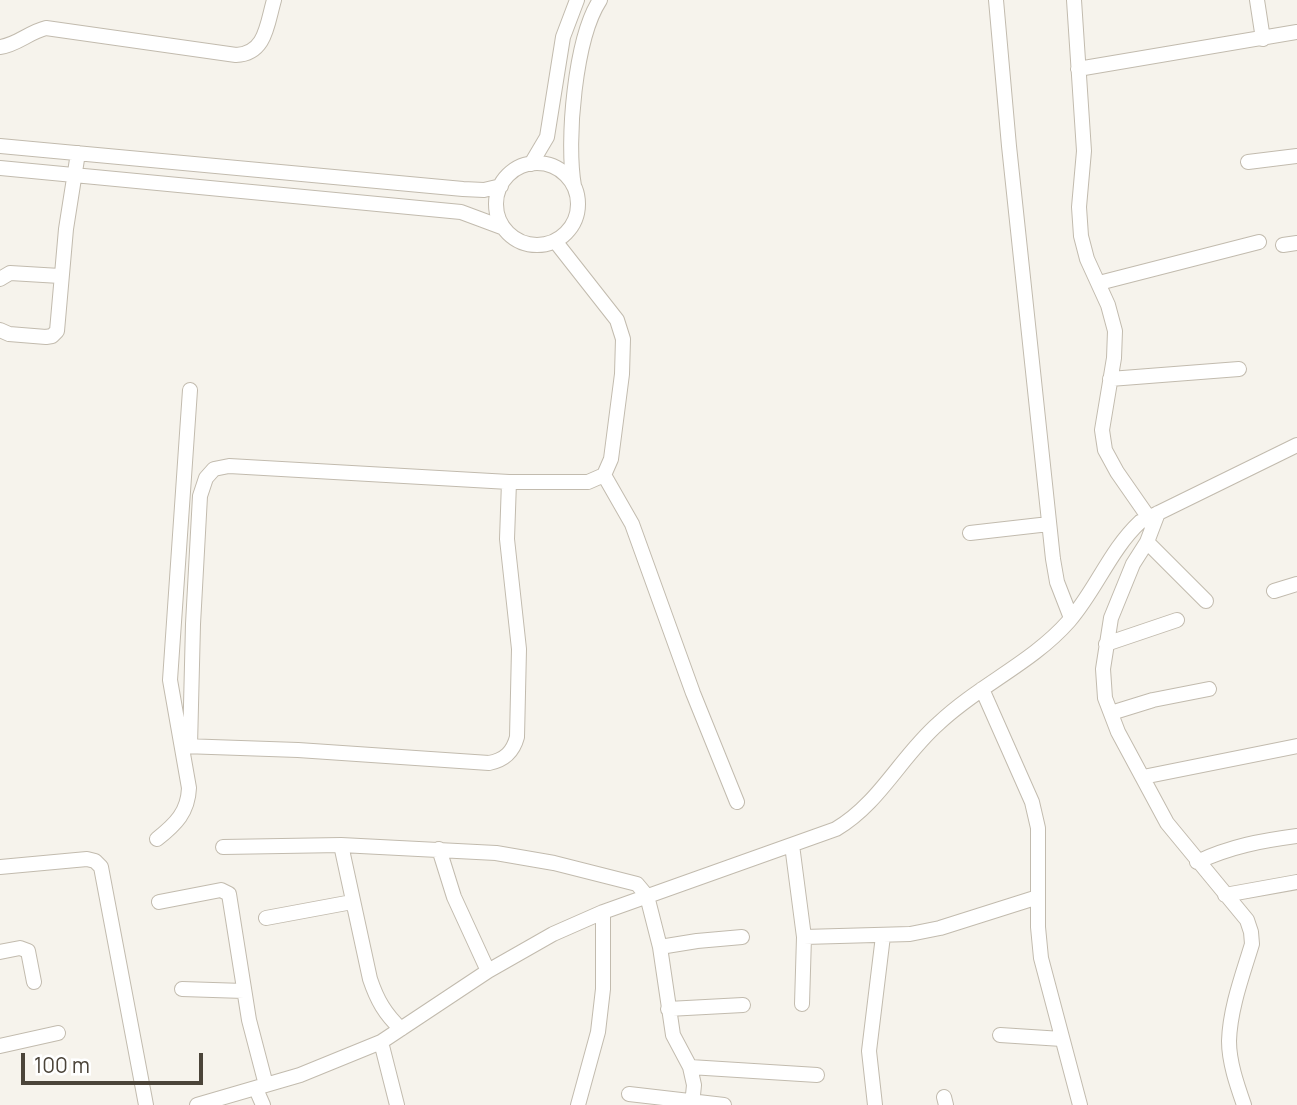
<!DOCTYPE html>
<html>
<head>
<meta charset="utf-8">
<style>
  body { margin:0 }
  #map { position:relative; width:1297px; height:1105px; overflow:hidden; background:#f6f3ec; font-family:Manrope,sans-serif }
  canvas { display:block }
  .scale { position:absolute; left:21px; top:1053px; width:182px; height:32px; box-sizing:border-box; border:4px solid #4b4439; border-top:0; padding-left:9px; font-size:21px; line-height:24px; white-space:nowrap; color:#4b4439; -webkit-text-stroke:5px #fff; paint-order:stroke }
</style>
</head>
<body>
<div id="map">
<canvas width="1297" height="1105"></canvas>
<div class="scale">100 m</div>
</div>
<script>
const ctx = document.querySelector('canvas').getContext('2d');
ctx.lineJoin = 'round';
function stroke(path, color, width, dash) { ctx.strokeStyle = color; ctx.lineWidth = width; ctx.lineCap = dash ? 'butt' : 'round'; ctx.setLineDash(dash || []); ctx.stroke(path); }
const minor = new Path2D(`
  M996 0 1009 146 1053 559 1057 582 1071 618
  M1074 0 1084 151 1079 207 1081 236 1087 259 1108 305 1115 331 1114 358 1102 430 1105 450 1117 472 1149 518
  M1257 0 1263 39
  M0 47C17 45 29 32 46 28L236 55C266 54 267 24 274 0
  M1078 69 1297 32
  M0 146 463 189 484 190 501 186
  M1248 162 1297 156
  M496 204a41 41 0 1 1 82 0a41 41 0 1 1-82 0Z
  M531 164 547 137 563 37 577 0
  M0 168 461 212 504 228
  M574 186C566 141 575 38 600 0
  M1283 245 1297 243
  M0 279 10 273 60 276
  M1099 283 1259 242
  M0 330 9 334 46 337 52 336 57 331 66 229 78 153
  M1110 379 1239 369
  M604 475 632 524 693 693 737 802
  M1158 513 1147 542 1133 564 1111 618 1103 669 1105 698 1118 732 1167 823 1247 920 1251 932 1252 944C1243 974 1230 1008 1229 1041 1229 1062 1237 1085 1244 1105
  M970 533 1049 524
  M1147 542 1206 601
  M1274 591 1297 584
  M1106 644 1177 620
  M982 689 1032 802 1038 828V927L1041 958 1080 1105
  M1111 713 1153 700 1209 689
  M183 746 298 750 489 763C505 760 513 752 517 737L519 649 507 539 509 482
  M190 746 193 624 200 496 206 478 214 469 229 466 509 482H588L604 475 611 459 622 374 623 339 617 320 555 241
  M1143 777 1297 746
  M157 839C176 824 188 812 189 788L170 680 190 390
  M341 845 370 979C377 1000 385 1014 401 1029
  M792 845 804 937 802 1004
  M223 847 341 845 496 853 554 863 637 884 647 896 660 947 673 1035 690 1067 694 1085 692 1105
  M439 849 454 897 488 971
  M1197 862C1232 846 1260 841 1297 836
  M0 867 87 859 95 861 101 867 146 1105
  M1225 895 1297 882
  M159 902 221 890 229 894 249 1020 266 1085
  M266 918 352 902
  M804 937 910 934 940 928 1038 897
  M660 947 697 941 742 937
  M0 952 20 948 28 951 34 982
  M182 989 244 991
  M668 1009 743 1005
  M1000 1035 1062 1039
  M381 1042 397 1105
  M0 1046 58 1033
  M690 1067 817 1075
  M256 1089 263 1105
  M629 1094 724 1105
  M944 1097 946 1105
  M197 1105 300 1075 381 1042 488 971 553 934 603 912 836 829C880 803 901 756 939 723 979 685 1032 663 1069 621 1096 590 1110 550 1140 522L1297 445
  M578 1105 598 1032 603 989V912
  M875 1105 869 1051 883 936`);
stroke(minor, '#c2bbae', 16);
stroke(minor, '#fff', 14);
</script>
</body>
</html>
